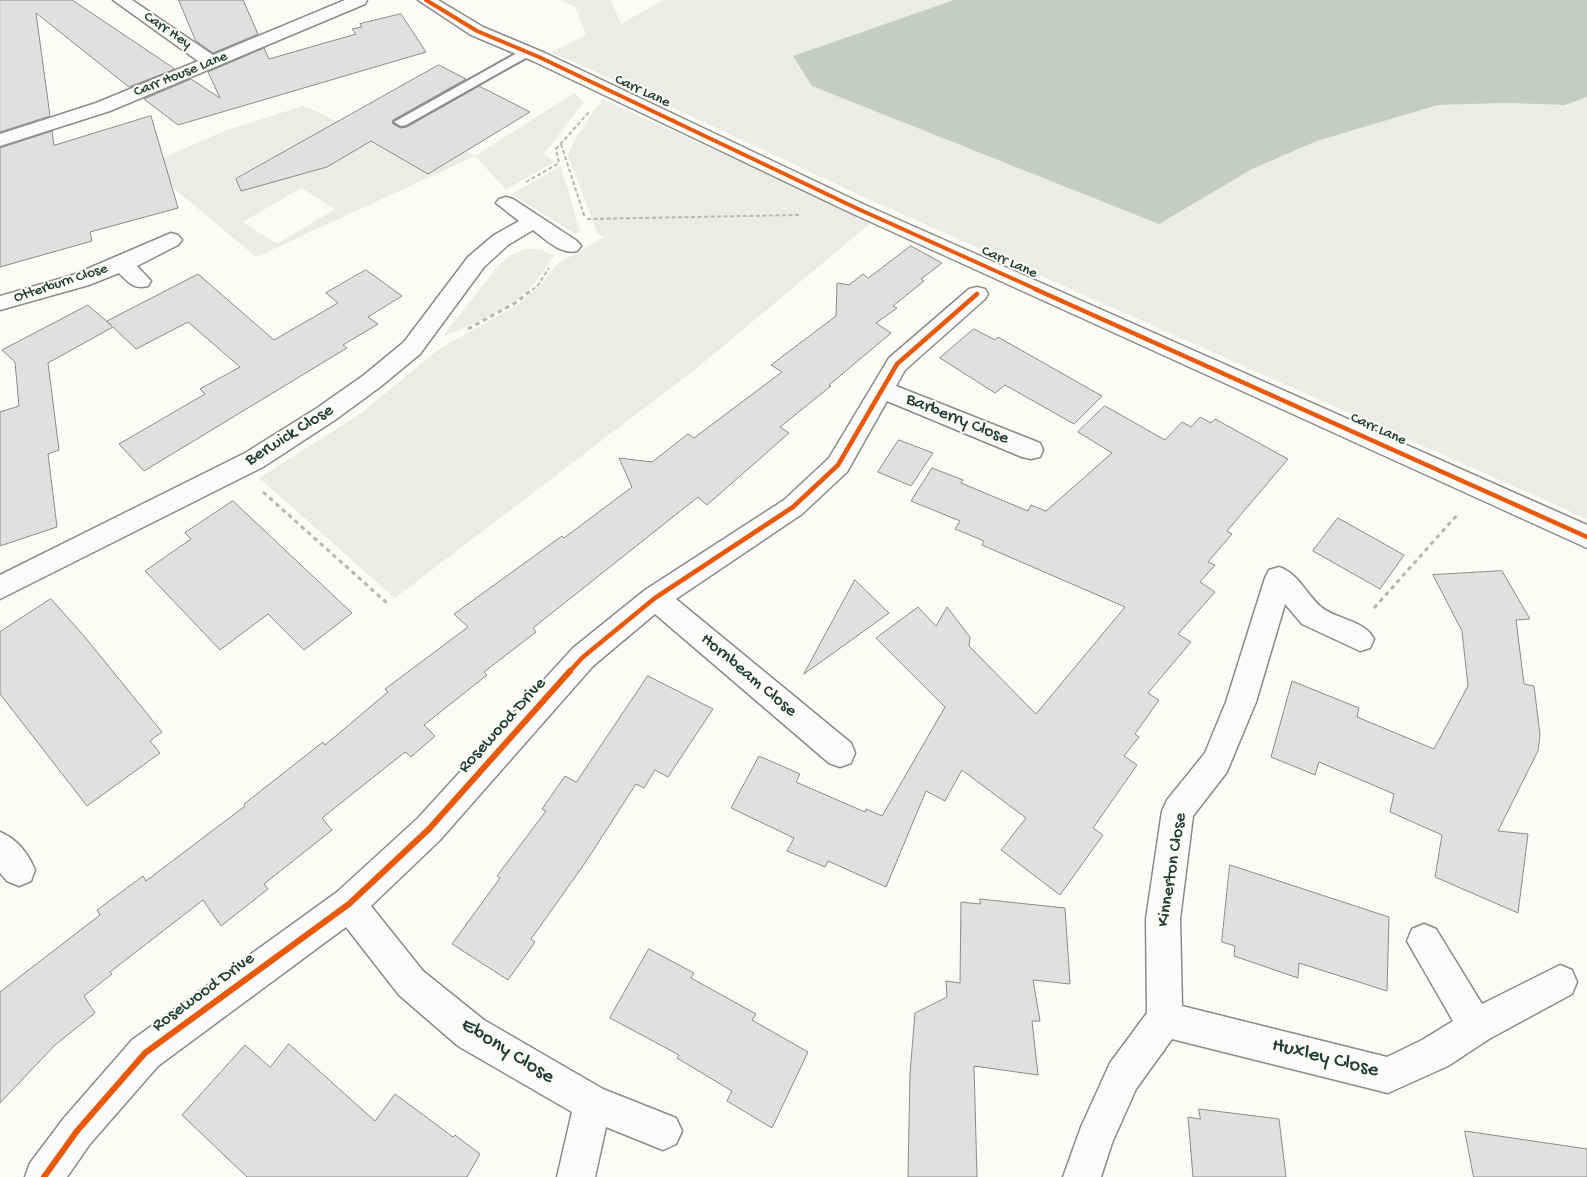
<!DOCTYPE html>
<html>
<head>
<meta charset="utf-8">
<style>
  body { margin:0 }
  canvas { display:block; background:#fcfbf8 }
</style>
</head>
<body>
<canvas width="1587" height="1177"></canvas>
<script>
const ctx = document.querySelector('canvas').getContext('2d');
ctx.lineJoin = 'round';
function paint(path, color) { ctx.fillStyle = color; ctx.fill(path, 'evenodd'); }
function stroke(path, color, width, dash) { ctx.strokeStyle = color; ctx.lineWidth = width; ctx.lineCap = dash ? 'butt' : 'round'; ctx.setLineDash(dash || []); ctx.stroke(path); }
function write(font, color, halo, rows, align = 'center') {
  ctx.font = font + ' "Gochi Hand",sans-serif'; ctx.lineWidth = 4; ctx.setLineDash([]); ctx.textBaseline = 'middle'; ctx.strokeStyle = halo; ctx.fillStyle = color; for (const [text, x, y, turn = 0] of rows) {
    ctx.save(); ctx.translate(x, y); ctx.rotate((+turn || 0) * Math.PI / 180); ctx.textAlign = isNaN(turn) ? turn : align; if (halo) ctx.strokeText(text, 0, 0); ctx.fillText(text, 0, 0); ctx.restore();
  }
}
paint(new Path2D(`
  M560 0H611L621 24 663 0H954L793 56 1252 169 1317 141 1438 105 1506 103 1565 105 1587 97V519L868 199 568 59 550 53 586 35 575 7Z
  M574 93 584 102 544 154 554 162 506 190 475 156 256 257 171 186 140 168 224 131 303 106 321 113 399 157 437 134 475 156ZM301 188 335 209 277 244 243 222Z
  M602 99 872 222 697 368 395 598 259 478 360 414 439 349 517 305 541 285 557 264 604 237 597 233 568 155 574 141Z
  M561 166 580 231 575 234 511 194Z
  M526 249H541L554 256C547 265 541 275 534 284 514 307 471 326 443 336L498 266 510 255Z`), '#ebece8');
paint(new Path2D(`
  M954 0H1587V97L1565 105 1506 103 1438 105 1317 141 1252 169 1159 224 812 86 793 56Z`), '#c5ccc6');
const building = new Path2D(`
  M0 0H72L175 69 129 87 36 13 50 116 0 132Z
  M179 0H243L258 34 213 53 196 41Z
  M401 14 426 52 178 125 144 99 191 79 220 98 208 72 264 48 269 59 356 34 352 29 362 27 360 24Z
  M439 65 466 79 393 120V124L400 128 407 127 479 86 530 112 428 174 371 141 327 167 241 191 236 179Z
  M151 116 178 208 90 232 92 241 0 267V148L52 131 54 145Z
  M911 246 942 263 921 279 924 281 893 306 897 308 876 323 891 333 829 385 831 386 780 427 789 433 707 505 698 497 533 628 536 632 484 672 487 675 424 725 435 736 411 757 405 752 322 818 332 830 264 884 268 889 221 926 203 900 110 972 112 974 84 996 95 1013 55 1045 0 1103V992L100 915 97 910 143 876 146 881 245 806 244 804 323 742 325 745 388 692 385 689 468 627 454 614 562 536 564 538 632 487 619 458 652 462 688 434 694 438 782 372 771 365 836 316 837 283 849 285 863 274 868 278Z
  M366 270 402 296 368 317 378 324 343 345 347 348 144 471 119 444 205 394 200 389 240 367 188 322 136 349 113 327 48 363 59 450 48 454 57 527 0 546V412L19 406 15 362 2 350 88 305 112 326 107 321 198 274 274 340 338 303 326 293Z
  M974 329 995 340 998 337 1102 396 1074 424 1005 385 995 393 940 358Z
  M1105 406 1165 440 1182 422 1191 427 1200 417 1211 423 1215 419 1288 459 1227 531 1232 534 1208 562 1215 565 1200 582 1215 592 1178 634 1191 642 1148 693 1159 700 1135 734 1139 737 1124 756 1137 765 1093 828 1103 835 1060 895 1001 850 1026 818 962 770 945 801 926 791 886 887 828 861 825 867 787 851 794 838 731 808 759 756 800 774 796 782 865 812 866 809 882 816 945 707 876 638 918 607 936 626 947 607 970 637 969 646 1036 714 1125 607 982 545 984 541 955 529 960 521 911 501 932 468 963 480 961 483 1028 511 1031 505 1046 511 1112 453 1078 432Z
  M899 440 933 453 911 486 878 472Z
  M233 501 352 613 304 650 268 614 220 650 145 571 191 539 185 533Z
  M1338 518 1404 555 1380 589 1313 551Z
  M1502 571 1530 619 1516 620 1524 684 1534 686 1540 735 1538 751 1498 831 1528 834 1518 913 1435 877 1442 835 1390 812 1394 794 1319 762 1315 775 1271 757 1292 681 1359 708 1357 717 1434 749 1468 686 1462 631 1433 575Z
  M855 580 889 613 804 674Z
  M51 599 84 636 162 732 150 741 160 753 87 806 0 694V632Z
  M648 676 713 709 668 777 655 770 644 788 636 784 585 863 531 939 535 942 508 980 452 944 500 878 497 876 546 811 542 809 565 776 576 782Z
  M1230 865 1389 917 1387 991 1299 963 1298 978 1234 956 1235 946 1222 942Z
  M980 899 1065 908 1070 984 1033 980 1040 1021H1032L1038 1075 974 1066 977 1177H908L910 1073 915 1013 947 997 946 981 960 983 961 902 980 904Z
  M649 949 694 973 691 978 756 1014 752 1020 808 1052 772 1128 727 1101 732 1091 677 1058 679 1055 610 1018Z
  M289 1044 375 1121 395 1094 453 1137 455 1135 480 1154 467 1177H247L182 1115 245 1045 270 1067Z
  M1199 1109 1279 1119 1286 1177H1193L1188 1117 1200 1119Z
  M1465 1131 1587 1149V1177H1474Z`);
paint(building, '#dfe1de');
stroke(building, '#888d8a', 1);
const service = new Path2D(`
  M526 48 533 52 531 55 406 125 401 126 394 122Z`);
const minor = new Path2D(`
  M113 0H132L213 55 345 0H367L365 4 110 111 0 146V134L96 103 198 61Z
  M418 0H438L483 27 545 53 863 204 1587 525V548L849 212 533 61 471 35Z
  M506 197 513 199 577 241 581 246 577 251C561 255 546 240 533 230L508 245 484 267 420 354 380 387 335 420 263 467 0 599V575L245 453 317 408 364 375 404 342 468 257 494 235 519 221 496 203 499 199Z
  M171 233 178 235 182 240 178 245 137 266 151 281 148 286C134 290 128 282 119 273L89 285 0 310V296L73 275Z
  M977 287 985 289 988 294 985 299 905 370 896 386 1040 443 1043 450 1040 457 1031 459 1022 457 887 401 847 472 802 514 676 599 851 743 855 753 851 763 840 767 829 763 655 614 593 666 440 840 371 906 423 971 484 1020 603 1089 676 1118 682 1131 676 1144 663 1150 606 1127 595 1177H557L572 1112 458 1046 399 995 346 927 158 1066 90 1144 67 1177H25L30 1163 64 1118 132 1040 337 892 418 818 573 648 645 590 784 500 829 458 889 358 969 289Z
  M1279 567C1298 573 1306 594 1321 607 1337 620 1365 620 1374 639L1370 648 1360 651 1302 624 1285 604 1256 702 1231 762 1227 772 1193 816 1180 919 1182 1006 1387 1057 1422 1040 1453 1021 1407 941 1412 929 1424 924 1436 929 1482 1004 1560 965 1572 970 1577 982 1572 994 1489 1039 1448 1066 1388 1093 1172 1039 1136 1089 1112 1143 1101 1177H1063L1081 1127 1110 1063 1147 1013 1146 919 1162 811 1167 800 1205 753 1226 702 1265 578 1269 570Z
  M0 832C17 839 28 853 35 870L31 881 19 886 7 881 0 873Z`);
stroke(service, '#888d8a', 4);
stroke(minor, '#888d8a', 3);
stroke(new Path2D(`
  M561 144 585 218
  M526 182 559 163 556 149 589 112
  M587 219 799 215
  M532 290 538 285 549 268`), '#b5b8b6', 2, [4, 2.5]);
stroke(new Path2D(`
  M468 329 515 303 533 289
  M263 492 387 603
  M1374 608 1458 514`), '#b5b8b6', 3, [4.5, 4]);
paint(service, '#fbfbf9');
paint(minor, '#fbfbf9');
stroke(new Path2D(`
  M426 0 477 31 539 57 856 208 1038 290`), '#e8590c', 4);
stroke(new Path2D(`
  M1035 289 1587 537
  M569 672 583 657 655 598 793 507 838 465 897 364 977 294`), '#e8590c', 4.5);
stroke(new Path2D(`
  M44 1177 77 1131 145 1053 349 904 429 829 570 671`), '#e8590c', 6);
write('15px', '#1f3d34', '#fdfcf7', [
  ["Carr Hey",167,31,34],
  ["Carr House Lane",181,75,-22],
  ["Carr Lane",642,92,25],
  ["Carr Lane",1009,263,24],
  ["Otterburn Close",61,284,-18],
  ["Carr Lane",1378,430,24]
]);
write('18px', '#1f3d34', '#fdfcf7', [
  ["Barberry Close",957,420,22],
  ["Berwick Close",290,436,-32],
  ["Hornbeam Close",748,676,40],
  ["Rosewood Drive",503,726,-48],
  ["Kinnerton Close",1173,870,-81],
  ["Rosewood Drive",204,993,-36]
]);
write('21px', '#1f3d34', '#fdfcf7', [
  ["Ebony Close",507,1052,32],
  ["Huxley Close",1325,1059,14]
]);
</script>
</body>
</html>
